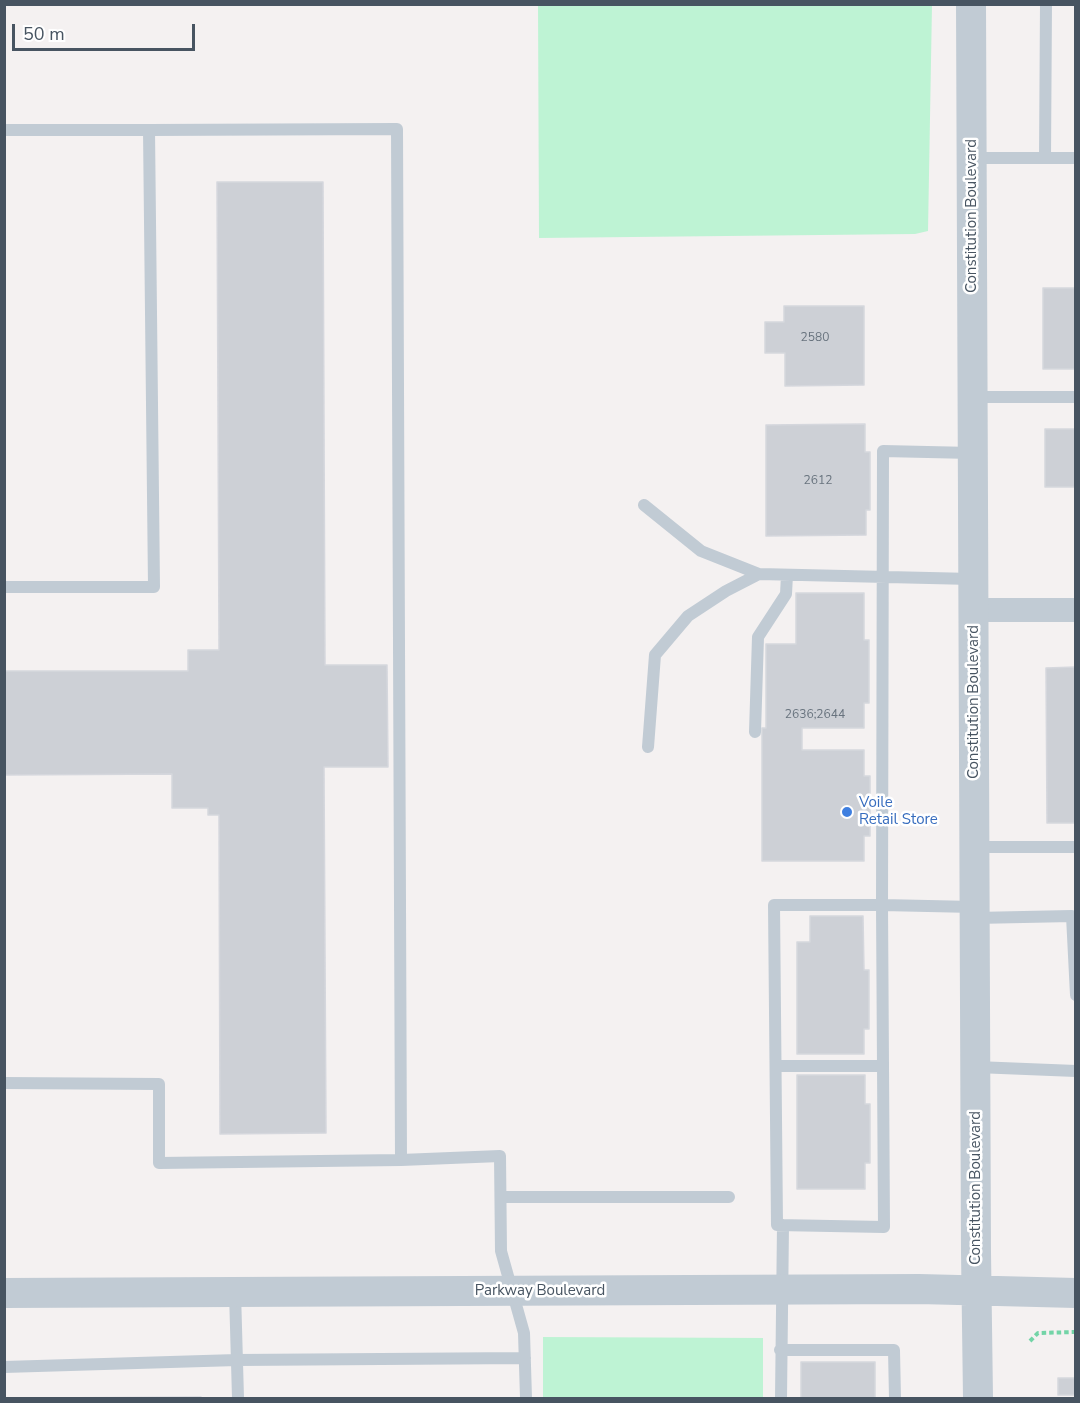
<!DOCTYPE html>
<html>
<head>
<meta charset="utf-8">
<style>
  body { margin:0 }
  #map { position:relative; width:1080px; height:1403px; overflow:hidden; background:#f4f1f1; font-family:"Nunito Sans",sans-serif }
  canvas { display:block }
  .frame { position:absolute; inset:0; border:6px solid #475461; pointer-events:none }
  .scale { position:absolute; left:12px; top:24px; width:183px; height:27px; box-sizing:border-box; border:3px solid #475461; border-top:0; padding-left:8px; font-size:18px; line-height:21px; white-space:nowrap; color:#475461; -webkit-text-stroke:4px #fff; paint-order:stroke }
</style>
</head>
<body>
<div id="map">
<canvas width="1080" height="1403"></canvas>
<div class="frame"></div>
<div class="scale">50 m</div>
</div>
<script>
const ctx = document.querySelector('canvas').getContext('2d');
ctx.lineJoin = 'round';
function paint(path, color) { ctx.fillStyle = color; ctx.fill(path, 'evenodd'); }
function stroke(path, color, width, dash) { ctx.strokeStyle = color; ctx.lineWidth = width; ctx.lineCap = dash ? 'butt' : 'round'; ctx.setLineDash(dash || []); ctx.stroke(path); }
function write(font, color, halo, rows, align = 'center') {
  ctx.font = font + ' "Nunito Sans",sans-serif'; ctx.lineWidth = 5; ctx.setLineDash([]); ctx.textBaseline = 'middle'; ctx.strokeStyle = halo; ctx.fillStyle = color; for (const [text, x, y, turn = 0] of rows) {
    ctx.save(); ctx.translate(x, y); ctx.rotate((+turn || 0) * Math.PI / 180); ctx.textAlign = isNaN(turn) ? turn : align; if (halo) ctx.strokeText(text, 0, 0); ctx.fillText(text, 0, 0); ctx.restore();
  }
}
paint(new Path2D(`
  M538 5H932L928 231 915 234 539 238Z
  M543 1337 763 1338V1398H543Z`), '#bef3d4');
const building = new Path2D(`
  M217 182H323L325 665H387L388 767H324L326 1133 220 1134 219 815H208V808H172V774L4 775V671H188V650H219Z
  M1043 288H1076V369H1043Z
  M784 306H864V385L785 386V353H765V322H784Z
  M865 424V452H870V510H866V535L766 536V425Z
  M1045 429H1076V487H1045Z
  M796 593H864V640H869V703H864V728H802V750H864V776H870V836H864V861H762V728H766V644H796Z
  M1076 667V823H1047L1046 668Z
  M810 916H863L864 970H869V1029H864V1054H797V942H810Z
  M797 1075H865V1104H870V1163H865V1189H797Z
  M801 1362H875V1398H801Z
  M1058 1378H1076V1395H1058Z
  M201 1397V1398H33Z`);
paint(building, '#cdd0d6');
stroke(building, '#d5d7dd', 1.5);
stroke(new Path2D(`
  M1030 1341 1038 1333 1076 1332`), '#73d4a7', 4, [4.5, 3]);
stroke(new Path2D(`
  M4 130H149
  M972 158H1076
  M1045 158 1046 4
  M974 397H1076
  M972 453 883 451 882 905 974 907
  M644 505 701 551 759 574
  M4 587H154L149 130 397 129 401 1160 500 1156 501 1251 524 1333 526 1398
  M755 732 758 637 786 594 787 575
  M648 747 655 655 688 616 726 591 759 574 972 579
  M974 847H1076
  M774 905H882L884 1227 777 1225Z
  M975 918 1072 916 1076 995
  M776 1066H883
  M976 1067 1076 1071
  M4 1083 159 1084V1163L401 1160
  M501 1197H729
  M235 1292 238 1398
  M780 1350H894L895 1398
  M4 1367 237 1360 525 1358
  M781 1398 783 1225`), '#c1cbd4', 12);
stroke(new Path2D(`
  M973 610H1076`), '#c1cbd4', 24);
stroke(new Path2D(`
  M971 4 976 1252 978 1398
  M4 1293 919 1289 1076 1293`), '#c1cbd4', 30);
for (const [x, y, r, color] of [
  [847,812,6,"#3f7fe0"]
]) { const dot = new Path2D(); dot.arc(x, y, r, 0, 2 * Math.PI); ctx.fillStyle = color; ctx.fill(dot); stroke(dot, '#fff', 2); }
write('12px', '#68737e', null, [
  ["2580",815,338],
  ["2612",818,481],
  ["2636;2644",815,715]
]);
write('15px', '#475461', '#fff', [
  ["Constitution Boulevard",972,216,-90],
  ["Constitution Boulevard",974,702,-90],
  ["Constitution Boulevard",976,1188,-90],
  ["Parkway Boulevard",540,1291]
]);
write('15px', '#366cbe', '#fff', [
  ["Voile",859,803],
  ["Retail Store",859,820]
], 'left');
</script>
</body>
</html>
